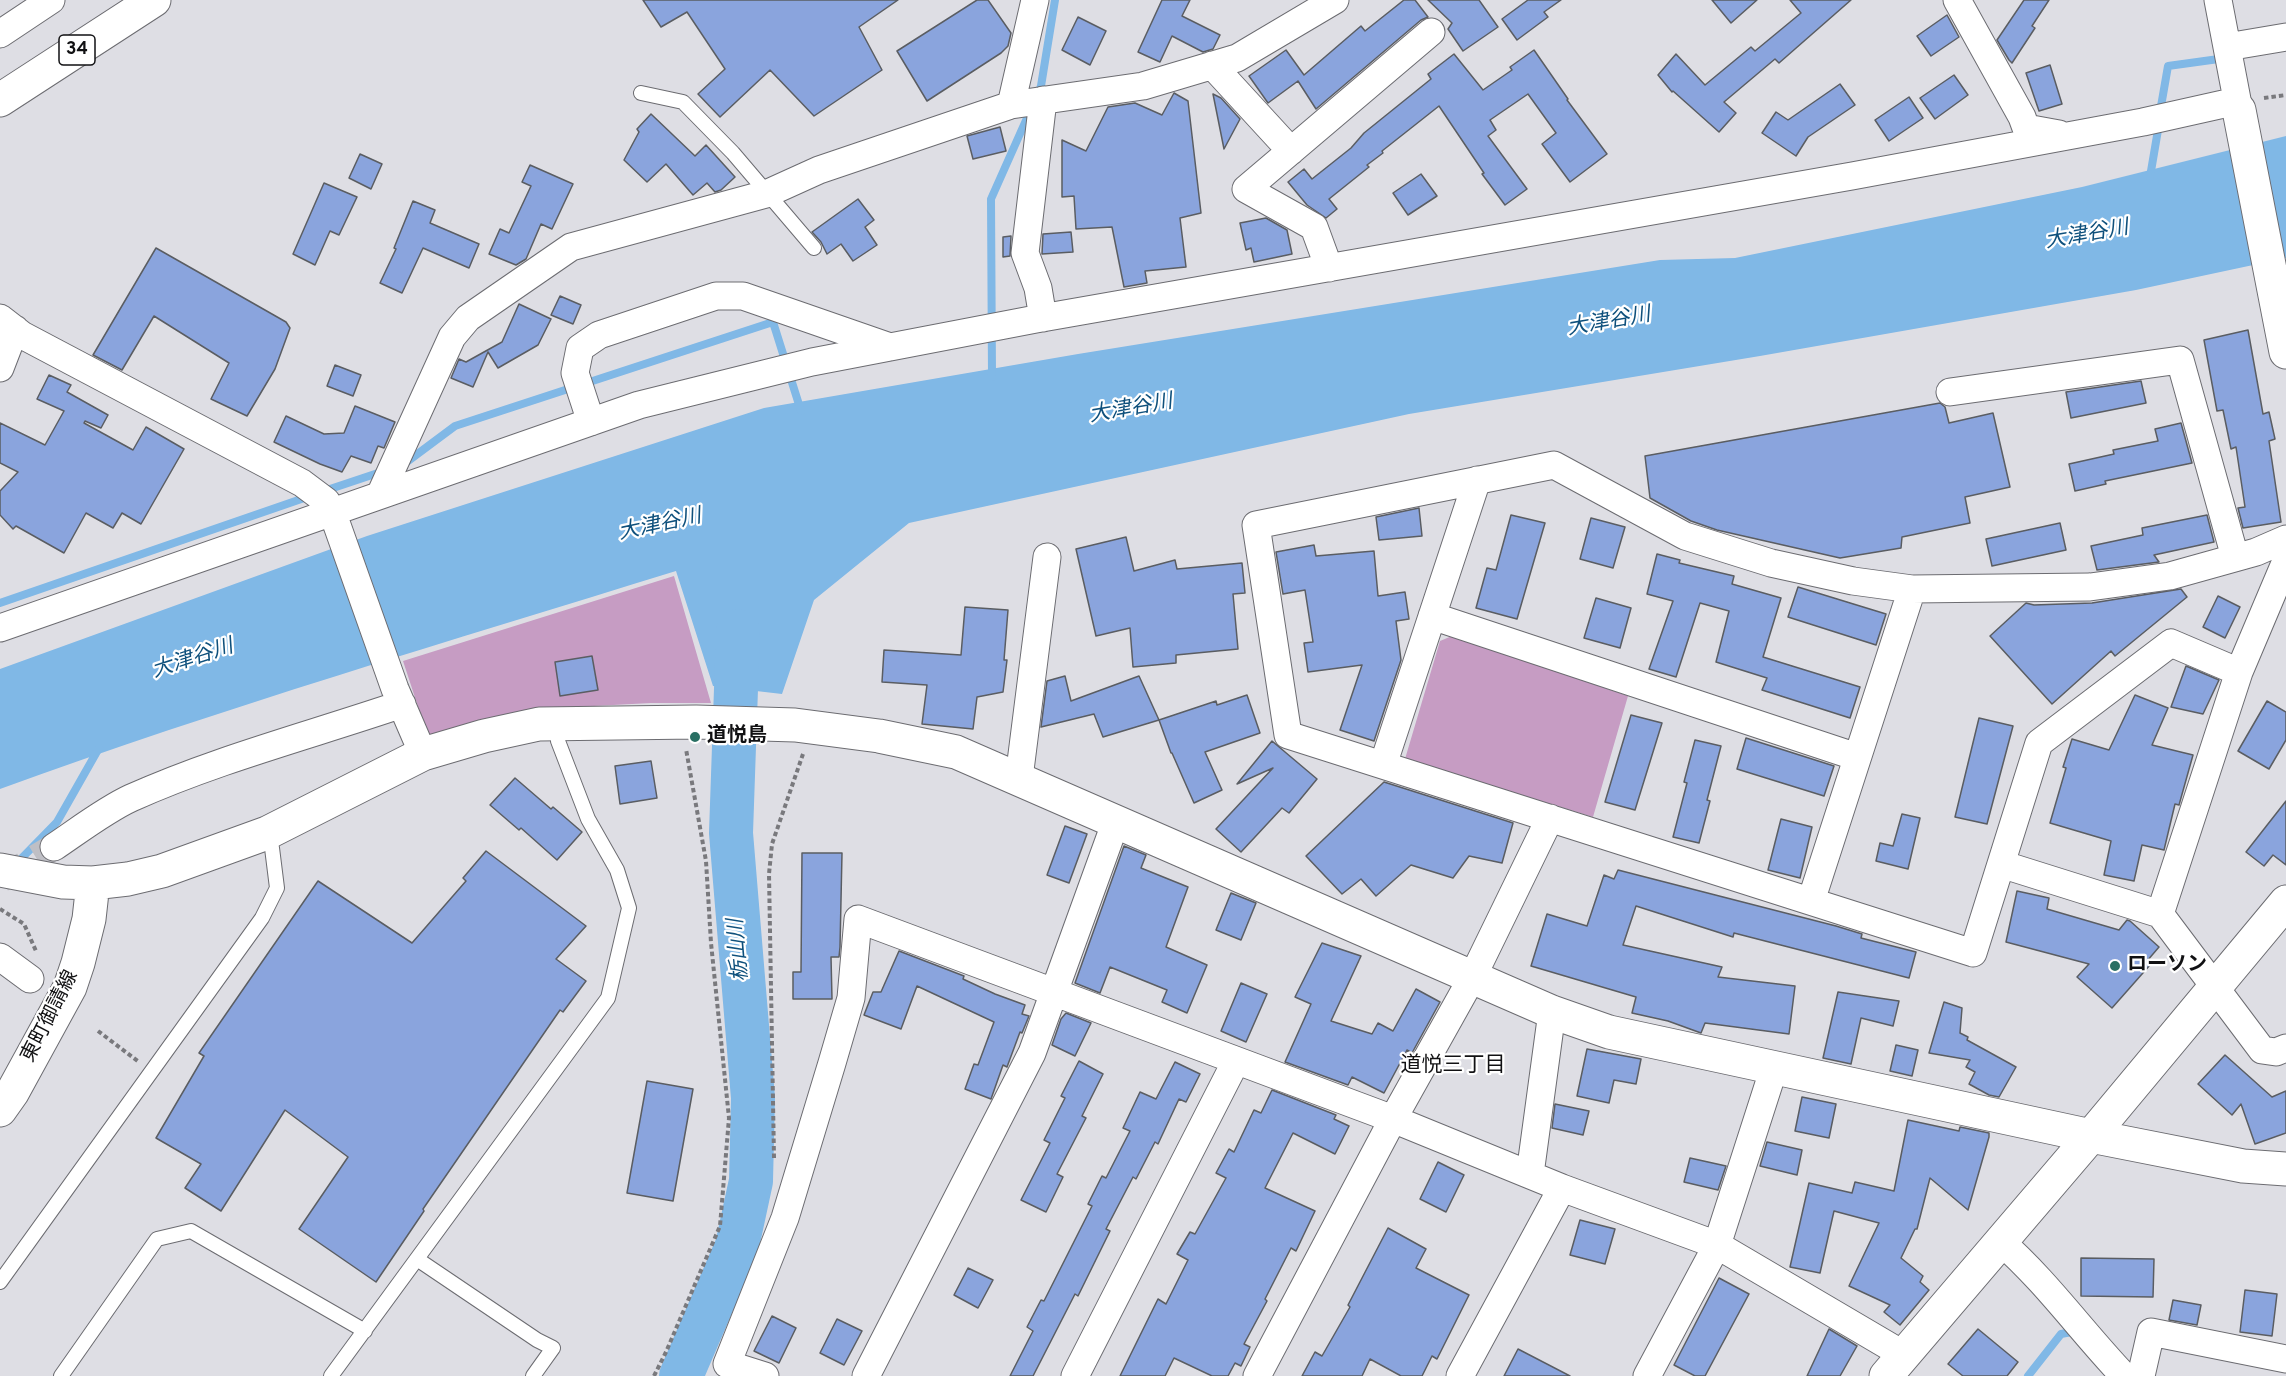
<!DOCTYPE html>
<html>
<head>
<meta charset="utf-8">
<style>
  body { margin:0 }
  canvas { display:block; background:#dedee4 }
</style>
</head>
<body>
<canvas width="2286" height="1376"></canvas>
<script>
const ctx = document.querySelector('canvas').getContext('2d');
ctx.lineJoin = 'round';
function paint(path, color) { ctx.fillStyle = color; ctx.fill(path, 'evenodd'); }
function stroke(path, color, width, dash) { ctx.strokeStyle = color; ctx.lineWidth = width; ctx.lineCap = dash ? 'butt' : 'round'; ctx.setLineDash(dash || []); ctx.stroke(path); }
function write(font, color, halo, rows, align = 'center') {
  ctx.font = font + ' Overpass,"Noto Sans JP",sans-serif'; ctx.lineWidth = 4.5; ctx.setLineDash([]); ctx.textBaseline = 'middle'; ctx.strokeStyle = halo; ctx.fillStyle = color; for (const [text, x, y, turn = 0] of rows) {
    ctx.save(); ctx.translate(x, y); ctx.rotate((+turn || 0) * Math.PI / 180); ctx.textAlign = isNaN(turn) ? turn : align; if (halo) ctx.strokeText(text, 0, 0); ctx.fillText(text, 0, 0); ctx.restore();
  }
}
paint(new Path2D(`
  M674 576 711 703H651L556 708 428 737 403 661Z
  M1452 636 1628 696 1593 817 1405 759 1440 641Z`), '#c69cc3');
paint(new Path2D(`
  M2286 136V258L2136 290 1760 356 1409 414 909 523 814 600 782 694 713 686 676 571C450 641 222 708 0 789V669L367 536 764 408 1078 354 1660 260 1735 258 2082 187Z`), '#80b8e6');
stroke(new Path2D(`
  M1037 96 1041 86 1055 0
  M2160 112 2168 66 2226 58
  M2150 177 2159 124
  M992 377 991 199 1031 109
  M404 464 455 426 773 322 801 411
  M324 491 384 471
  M0 603 310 496
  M16 864 57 822 99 748
  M2028 1376 2061 1334 2077 1331`), '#80b8e6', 8);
stroke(new Path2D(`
  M681 1376 737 1246 751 1181 753 1098 731 833 738 631`), '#80b8e6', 44);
const building = new Path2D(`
  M643 0H898L859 27 882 70 814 116 770 70 720 117 698 94 725 69 687 12 661 27Z
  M977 0H988L1011 33 1008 46 1001 53 927 101 897 51Z
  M1162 0H1190L1182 16 1220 35 1213 49 1203 52 1172 36 1160 62 1138 52Z
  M1404 0H1415L1428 17 1421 20 1316 109 1298 81 1268 103 1249 76 1286 50 1304 75 1361 26 1365 31Z
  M1428 0H1479L1498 27 1463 51 1448 29 1452 23Z
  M1528 0H1561L1544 12 1548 17 1517 40 1502 19Z
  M1712 0H1757L1731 23Z
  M1790 0H1851L1779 63 1775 59 1724 102 1736 113 1719 132 1673 91 1672 92 1658 75 1676 54 1705 85 1751 47 1755 51 1801 13Z
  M2024 0H2049L2032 26 2035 28 2012 63 2009 60 1997 40Z
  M1947 15 1959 37 1931 56 1917 36Z
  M1078 17 1106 31 1090 65 1062 50Z
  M1534 50 1568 99 1567 100 1607 154 1570 182 1542 144 1556 133 1528 94 1490 120 1496 130 1488 136 1527 189 1505 205 1482 174 1484 173 1439 106 1382 151 1383 153 1367 165 1369 167 1329 199 1337 209 1326 218 1307 205 1288 182 1304 169 1312 179 1351 148 1364 133 1431 79 1428 74 1454 54 1483 90 1512 70 1510 67Z
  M2050 65 2062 104 2039 111 2026 73Z
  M1954 75 1968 95 1935 119 1920 98Z
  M1840 84 1855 105 1808 137 1796 156 1762 133 1776 112 1788 120Z
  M1174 93 1188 101 1201 213 1180 218 1186 267 1145 271 1147 283 1124 287 1112 227 1076 229 1074 196 1062 197V140L1086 151 1108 107 1135 103 1162 115Z
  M1213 94 1221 98 1240 119 1224 149Z
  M1909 97 1923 118 1889 141 1875 120Z
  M651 114 695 156 706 145 735 177 721 190 715 192 707 183 693 195 666 164 647 182 624 160 639 132 637 129Z
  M1000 127 1006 151 973 159 967 136Z
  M360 154 382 164 371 189 349 178Z
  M530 165 573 184 552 229 541 224 526 259 516 265 489 254 500 229 509 233 531 186 522 182Z
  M1421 174 1437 196 1408 215 1393 193Z
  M324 183 357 197 339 235 330 231 315 265 293 254Z
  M858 199 874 220 865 227 877 245 853 261 841 244 827 254 821 242 812 232Z
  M413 201 435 210 430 223 479 244 469 268 423 248 402 293 380 283 396 249 394 248Z
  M1266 218 1287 230 1292 254 1254 262 1251 248 1246 250 1240 223Z
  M1071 232 1073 252 1042 254 1043 234Z
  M1011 236 1010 256 1003 257V237Z
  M156 248 286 322 290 328 275 369 247 416 211 399 229 363 154 316 122 370 93 355Z
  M560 296 581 305 573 324 551 315Z
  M519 304 551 319 538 345 498 368 488 352 473 387 451 378 459 359 466 362 502 342Z
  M2248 330 2263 414 2269 412 2275 439 2269 441 2281 522 2243 528 2238 508 2245 507 2236 447 2231 449 2223 410 2217 411 2204 340Z
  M335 365 361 375 353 396 327 386Z
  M49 375 71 385 67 392 108 415 101 428 85 421 84 423 133 450 146 427 184 449 141 524 122 513 113 528 86 513 64 553 16 526 13 529 0 515V491L18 472 0 463V423L45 445 64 411 37 399Z
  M2141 381 2146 403 2071 418 2066 392Z
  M1940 403 1945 407 1949 423 1993 413 2010 487 1965 497 1970 523 1902 537 1901 548 1840 558 1717 530 1691 521 1650 498 1645 456Z
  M355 406 395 422 384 448 378 446 371 463 351 456 342 472 320 464 274 442 286 416 324 434 344 433Z
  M2181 423 2192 463 2105 481 2106 484 2075 491 2069 464 2114 454 2113 450 2158 441 2155 429Z
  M1419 508 1422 536 1379 540 1376 517Z
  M1511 515 1545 523 1517 619 1476 608 1487 568 1496 570Z
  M2207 515 2214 542 2154 555 2159 562 2097 570 2091 546 2143 535 2142 528Z
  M1591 518 1625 527 1613 568 1580 559Z
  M2060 523 2066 550 1992 566 1986 539Z
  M1126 537 1134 571 1175 560 1177 569 1242 563 1245 593 1233 594 1238 649 1176 655V663L1133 667 1130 628 1096 636 1076 549Z
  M1314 545 1316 556 1374 551 1378 596 1405 592 1409 619 1396 621 1401 660 1374 741 1340 730 1362 665 1308 672 1304 643 1313 642 1305 590 1283 594 1276 552Z
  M1657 554 1680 560 1679 563 1734 576 1732 584 1781 598 1763 657 1860 687 1850 718 1762 690 1767 678 1716 662 1729 611 1700 603 1676 677 1649 669 1673 601 1647 594Z
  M1798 587 1886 614 1876 645 1788 617Z
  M2181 589 2187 597 2115 656 2111 651 2052 704 1990 636 2026 603 2034 605 2092 603Z
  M2218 596 2240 607 2225 638 2203 627Z
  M1596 598 1631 608 1620 648 1584 638Z
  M965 607 1008 610 1004 660H1007L1003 692 977 697 973 729 922 724 927 685 882 682 884 650 961 655Z
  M592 656 598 690 560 696 555 662Z
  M2186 666 2219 680 2203 714 2171 707Z
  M1065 676 1071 701 1139 676 1159 720 1103 737 1094 714 1041 727 1047 681Z
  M1247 695 1260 733 1205 752 1222 790 1194 803 1172 753H1171L1159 720 1216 701 1217 705Z
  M2135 695 2168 708 2152 745 2193 755 2179 805 2175 804 2164 850 2142 845 2134 881 2104 875 2111 841 2050 823 2066 768 2063 767 2072 739 2109 750Z
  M2267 701 2286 712V740L2269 769 2238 751Z
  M1631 715 1662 723 1635 810 1605 802Z
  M1979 718 2013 726 1987 824 1955 817Z
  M1746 738 1834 766 1824 796 1737 769Z
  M1695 740 1721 746 1707 800 1710 801 1699 843 1673 837 1687 783 1684 782Z
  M1272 741 1317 779 1289 813 1282 808 1241 852 1216 829 1273 768 1237 784Z
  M651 761 657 798 620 804 615 766Z
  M515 778 551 809 553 807 582 832 557 860 521 828 519 830 490 805Z
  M1384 782 1513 823 1502 863 1469 856 1453 878 1411 865 1376 896 1361 879 1342 894 1306 856Z
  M2286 801V865L2273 855 2264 866 2246 852Z
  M1902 814 1920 818 1908 869 1876 861 1880 843 1893 846Z
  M1781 819 1812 827 1800 878 1768 870Z
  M1065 826 1087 834 1069 883 1047 875Z
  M1124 846 1146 855 1141 868 1188 887 1166 947 1207 965 1187 1013 1162 1002 1167 990 1110 967 1100 993 1075 983Z
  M486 851 586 926 556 959 586 981 563 1012 560 1010 423 1209 424 1211 376 1282 299 1229 348 1157 285 1110 221 1211 185 1188 201 1164 156 1138 204 1056 199 1053 318 881 412 943 466 881 463 878Z
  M802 853H842L840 947 839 957H831L832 999H793V972H801Z
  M1618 870 1836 926 1862 934 1861 938 1916 952 1909 978 1734 933 1733 937 1636 906 1623 945 1722 967 1718 977 1795 986 1789 1034 1705 1023 1701 1033 1668 1021 1632 1013 1636 997 1531 966 1547 914 1587 926 1604 875 1614 879Z
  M2017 891 2049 898 2047 909 2119 930 2127 920 2130 921 2159 947 2147 961 2150 965 2112 1008 2077 977 2089 964 2006 942Z
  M1231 893 1256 903 1241 940 1216 930Z
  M1322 943 1361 956 1331 1021 1372 1034 1378 1023 1393 1031 1416 989 1440 1002 1412 1053 1407 1050 1384 1093 1352 1077 1348 1085 1285 1062 1311 1004 1295 997Z
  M899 951 964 976 963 979 995 994 1025 1005 1022 1014 1029 1016 1022 1033 1020 1032 1007 1067 1003 1065 991 1099 965 1089 974 1064 978 1065 994 1022 917 986 901 1029 864 1015 873 992H881Z
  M1241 983 1267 994 1246 1042 1221 1031Z
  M1838 992 1899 1001 1893 1026 1861 1018 1851 1064 1823 1058Z
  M1944 1002 1962 1008 1960 1033 1968 1037 1967 1040 2016 1067 1999 1097 1989 1095 1969 1084 1975 1072 1966 1067 1970 1060 1929 1053Z
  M1066 1013 1091 1023 1075 1056 1052 1045 1061 1019Z
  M1896 1045 1918 1050 1912 1076 1890 1071Z
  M1587 1049 1641 1059 1636 1084 1614 1080 1609 1103 1577 1096Z
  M2225 1055 2272 1097 2286 1091V1133L2255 1144 2241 1104 2232 1115 2198 1084Z
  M1079 1061 1103 1074 1082 1116 1086 1118 1057 1174 1063 1177 1046 1212 1021 1200 1050 1143 1044 1140 1065 1098 1061 1096Z
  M1175 1062 1200 1074 1186 1102 1179 1099 1158 1144 1155 1142 1136 1179 1133 1177 1106 1229 1110 1231 1078 1296 1075 1294 1033 1376H1010L1033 1331 1027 1327 1041 1300 1044 1301 1092 1206 1088 1204 1102 1176 1106 1178 1130 1131 1123 1128 1140 1092 1156 1099Z
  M647 1081 693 1089 673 1201 627 1193Z
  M1272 1090 1336 1115 1334 1119 1349 1126 1335 1154 1293 1133 1265 1188 1315 1211 1296 1251 1291 1248 1265 1299 1267 1301 1244 1344 1250 1347 1241 1366 1235 1363 1228 1376H1212L1174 1358 1165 1376H1120L1158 1299 1166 1304 1188 1260 1177 1254 1190 1232 1195 1234 1226 1178 1216 1173 1229 1149 1234 1152 1254 1110 1261 1113Z
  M1802 1097 1836 1104 1829 1138 1795 1131Z
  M1555 1104 1589 1111 1583 1135 1552 1128Z
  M1908 1120 1959 1131 1960 1127 1989 1133V1137L1968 1210 1930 1178 1917 1229H1915L1901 1258 1923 1276 1920 1282 1929 1290 1900 1325 1884 1312 1890 1305 1849 1286 1879 1223 1834 1211 1820 1273 1790 1267 1809 1183 1852 1193 1855 1182 1894 1191Z
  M1767 1142 1802 1150 1797 1175 1760 1166Z
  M1690 1158 1726 1166 1718 1190 1684 1182Z
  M1438 1162 1464 1175 1446 1212 1420 1199Z
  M1580 1220 1615 1229 1605 1264 1570 1255Z
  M1388 1228 1426 1249 1416 1268 1469 1295 1437 1359 1432 1356 1422 1376H1401L1370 1359 1362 1376H1302L1315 1352 1322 1356 1350 1307 1348 1305Z
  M2081 1258 2154 1259 2153 1297 2081 1296Z
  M968 1268 993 1280 978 1308 954 1295Z
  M1719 1278 1749 1294 1705 1376H1695L1674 1365Z
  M2245 1290 2277 1294 2272 1336 2240 1332Z
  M2173 1300 2201 1305 2197 1325 2169 1320Z
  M772 1316 796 1328 779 1363 754 1351Z
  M837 1319 862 1331 844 1365 820 1353Z
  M1829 1329 1857 1346 1840 1376H1807Z
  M1978 1329 2018 1362 2007 1376H1963L1948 1364Z
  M1518 1349 1570 1376H1504Z`);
paint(building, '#8aa4dd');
stroke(building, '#5a5d62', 1.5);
stroke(new Path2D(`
  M1 879 54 847`), '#bfbfc5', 27, [27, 14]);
const service = new Path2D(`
  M641 93 683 102 733 153 814 248
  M417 1259 537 1340 553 1348 533 1376
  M0 1282 262 918 277 888 272 848
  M61 1376 157 1239 191 1231 365 1331
  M331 1376 608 998 629 908 617 870 588 819 558 741V723`);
const minor = new Path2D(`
  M1957 0 2022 117 2026 128 2059 134
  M2218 0 2239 110
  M0 34 51 0
  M2227 47 2286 37
  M1212 65 1291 151
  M1011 105 1035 0
  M1329 268 1314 227 1246 189 1431 32
  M0 318 22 335 302 483 326 501 332 511 395 689 423 754
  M1043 318 1038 288 1025 253 1043 100
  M0 368 15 329
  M1950 392 2180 360 2235 557
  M591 422 575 373 580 348 599 335 716 296H743L890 347
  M380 495 452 337 468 318 571 247 766 194 819 170 1011 105 1143 86 1237 58 1335 0
  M2286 561 2239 672 2160 914 2262 1050 2276 1052 2286 1048
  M1432 616 1857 757
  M0 628 639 405 812 362 1036 319 1852 176 2143 122 2237 101
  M2239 672 2171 643 2039 743 1973 953 1288 735 1256 525 1554 465 1685 536 1771 563 1853 581 1912 589 2090 587 2170 576 2256 552 2286 539
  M1383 765 1477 480
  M1019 778 1047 557
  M54 847C78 831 105 810 131 798 218 759 311 735 402 704
  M2001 864 2160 914
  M1811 901 1912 589
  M0 957 30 979
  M1530 1174 1552 1012
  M2000 1241C2046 1281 2082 1332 2124 1376
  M765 1376 727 1364 785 1218 832 1063 851 998 858 919 1393 1119 1562 1188 1717 1245 1904 1355
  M866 1376 1032 1053 1116 821
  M1075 1376 1236 1061
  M1257 1376 1393 1119 1473 976 1550 818
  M1460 1376 1562 1188
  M1647 1376 1717 1245 1774 1068
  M2141 1376 2151 1332 2286 1359`);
const tertiary = new Path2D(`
  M2239 110 2286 352
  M0 870 63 882 93 883 128 879 162 871 267 833 423 754 484 736 539 724 696 722 795 725 879 736 956 752 1552 1012 1609 1032 2091 1136 2243 1166 2286 1169
  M0 1110 12 1093 70 987 78 963 89 919 93 883
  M1886 1376 2091 1136 2286 902`);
const primary = new Path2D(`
  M0 100 154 0`);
stroke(service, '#6c6c71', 16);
stroke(minor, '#6c6c71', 29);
stroke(tertiary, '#6c6c71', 35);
stroke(primary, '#6c6c71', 35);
stroke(new Path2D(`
  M2264 98 2286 95
  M0 909 24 924 36 951
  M98 1031 139 1062
  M774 1158 769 874 772 844 803 754
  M654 1376 666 1352 720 1226 729 1118 711 943 706 861 686 749`), '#79797d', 4, [4.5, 3]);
stroke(service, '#fff', 14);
stroke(minor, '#fff', 27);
stroke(tertiary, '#fff', 33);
stroke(primary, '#fff', 33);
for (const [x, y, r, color] of [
  [695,737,6,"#296f63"],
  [2115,966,6,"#296f63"]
]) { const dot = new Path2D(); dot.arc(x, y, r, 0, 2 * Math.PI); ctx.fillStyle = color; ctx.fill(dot); stroke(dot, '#fff', 2); }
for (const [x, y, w] of [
  [77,50,36]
]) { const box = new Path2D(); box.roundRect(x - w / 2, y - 15, w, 30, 4.5); ctx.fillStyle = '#fff'; ctx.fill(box); stroke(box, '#111113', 1.5); }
write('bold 18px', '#111113', null, [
  ["34",77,50]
]);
write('bold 20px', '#111113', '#fff', [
  ["道悦島",707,737],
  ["ローソン",2127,966]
], 'left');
write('20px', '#111113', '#fff', [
  ["東町御請線",51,1017,-63]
]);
write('italic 21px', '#0e507c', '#fff', [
  ["大津谷川",2087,236,-10],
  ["大津谷川",1609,323,-10],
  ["大津谷川",1131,410,-10],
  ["大津谷川",660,526,-12],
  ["大津谷川",193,660,-18],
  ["栃山川",740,950,-95]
]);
write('21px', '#111113', '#fff', [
  ["道悦三丁目",1453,1067]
]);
</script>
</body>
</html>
